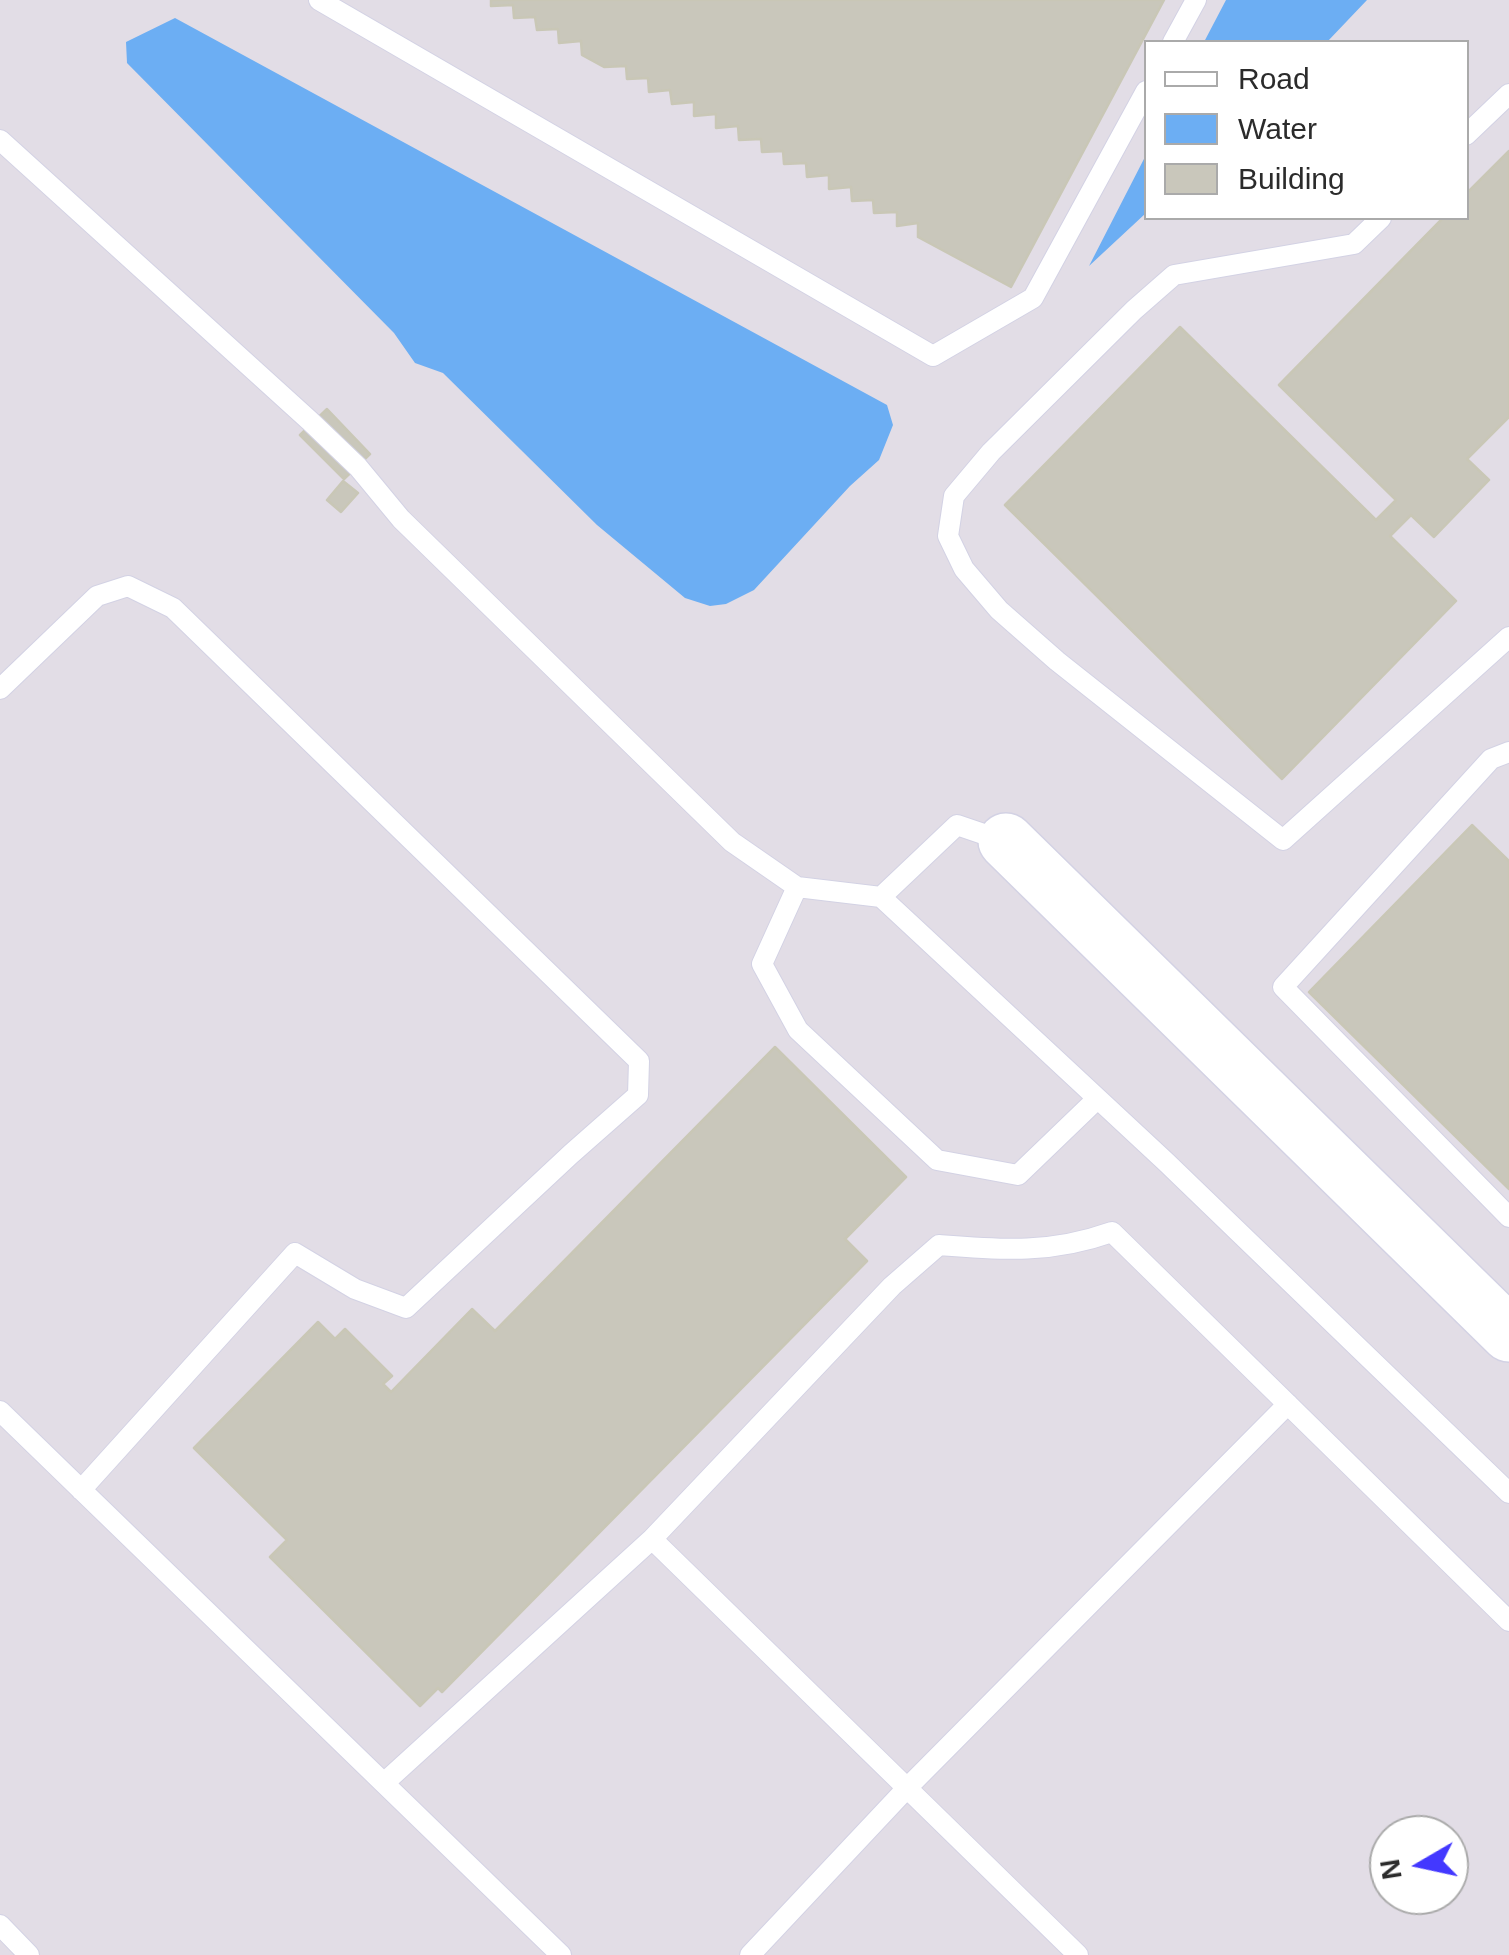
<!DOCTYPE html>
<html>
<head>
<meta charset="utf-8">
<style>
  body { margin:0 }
  #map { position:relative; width:1509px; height:1955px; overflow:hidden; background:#edeadc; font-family:Helvetica,sans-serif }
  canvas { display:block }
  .legend { position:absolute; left:1144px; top:40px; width:325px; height:180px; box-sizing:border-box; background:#fff; border:2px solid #aaa; margin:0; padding:12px 18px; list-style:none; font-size:30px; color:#2b2b2b }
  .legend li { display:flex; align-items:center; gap:20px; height:50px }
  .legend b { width:50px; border:2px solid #aaa }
  .north { position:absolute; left:1369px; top:1815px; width:100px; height:100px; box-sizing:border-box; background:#fff; border:2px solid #aaa; border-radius:50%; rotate:261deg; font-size:28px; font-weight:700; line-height:40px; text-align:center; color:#2b2b2b }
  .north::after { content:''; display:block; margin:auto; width:35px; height:45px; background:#4338ff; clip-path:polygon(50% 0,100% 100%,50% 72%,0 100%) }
</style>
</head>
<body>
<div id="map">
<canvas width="1509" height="1955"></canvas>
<ul class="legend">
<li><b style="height:12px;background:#fff"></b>Road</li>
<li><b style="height:28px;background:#6caef3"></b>Water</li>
<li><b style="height:28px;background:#c9c7bb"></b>Building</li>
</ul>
<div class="north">N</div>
</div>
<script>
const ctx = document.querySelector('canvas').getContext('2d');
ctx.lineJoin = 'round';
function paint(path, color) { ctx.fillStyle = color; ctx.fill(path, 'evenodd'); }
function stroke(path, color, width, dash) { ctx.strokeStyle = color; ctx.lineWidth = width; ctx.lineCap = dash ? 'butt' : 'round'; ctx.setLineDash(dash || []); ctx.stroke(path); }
paint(new Path2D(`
  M0 0H1509V1955H0ZM1146 42H1466V218H1146ZM1389 1835H1449V1895H1389Z`), '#e2dde6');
paint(new Path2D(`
  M1226 0H1367L1327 42H1204Z
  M175 18 887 405 893 425 879 460 850 486 754 590 726 604 710 606 685 598 597 525 443 373 415 363 394 333 127 63 126 42Z
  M1146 155V213L1089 266Z`), '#6caef3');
const building = new Path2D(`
  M491 0H1164L1011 287 918 237V223L897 226V212L874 213 873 200 852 201 851 187 829 189V175L807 177 806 163 784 164 783 151 762 152 761 139 739 140 738 126 716 128V114L694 116V102L672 104 670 90 649 92 648 78 627 79 626 66 604 67 582 55 581 41 559 43 558 29 537 30 535 17 514 18 513 5 491 6Z
  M1509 151V417L1467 459 1489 480 1434 537 1411 515 1390 536 1456 601 1282 779 1005 505 1180 327 1376 520 1396 500 1279 385 1443 218H1466V194Z
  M327 409 370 454 344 479 300 435Z
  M343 481 358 493 341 512 327 500Z
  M1472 825 1509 861V1189L1309 992Z
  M775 1047 906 1177 845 1239 867 1261 442 1692 438 1688 420 1706 270 1557 287 1540 194 1448 318 1322 335 1339 345 1329 392 1376 383 1384 391 1392 472 1309 495 1331Z`);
paint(building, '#c9c7bb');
stroke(building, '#c9c7b6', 2.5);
const lane = new Path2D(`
  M319 0 933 356 1033 298 1146 91
  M1173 42 1196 0
  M1466 135 1509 94
  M0 140 310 421 358 467 401 519 732 842 797 887 881 897 957 825 1004 841
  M1381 218 1354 244 1174 275 1134 310 991 452 954 496 948 536 964 569 999 610 1057 661 1283 840 1509 637
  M0 689 97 596 128 586 173 608 639 1061 638 1095 571 1154 406 1308 355 1289 295 1253 81 1490
  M1509 752 1491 759 1283 987 1509 1217
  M797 887 762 964 798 1030 937 1160 1018 1175 1097 1099
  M881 897 1166 1162 1509 1493
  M0 1411 561 1955
  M384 1783 652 1539
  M0 1925 29 1955
  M750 1955 907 1788 1288 1404
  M1078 1955 652 1539 892 1286 939 1245C1003 1250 1050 1254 1112 1232L1509 1621`);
const secondary = new Path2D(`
  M1006 841 1509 1334`);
stroke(lane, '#d3d2e4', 22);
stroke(secondary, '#d3d2e4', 58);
stroke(lane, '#fff', 20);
stroke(secondary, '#fff', 55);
</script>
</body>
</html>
